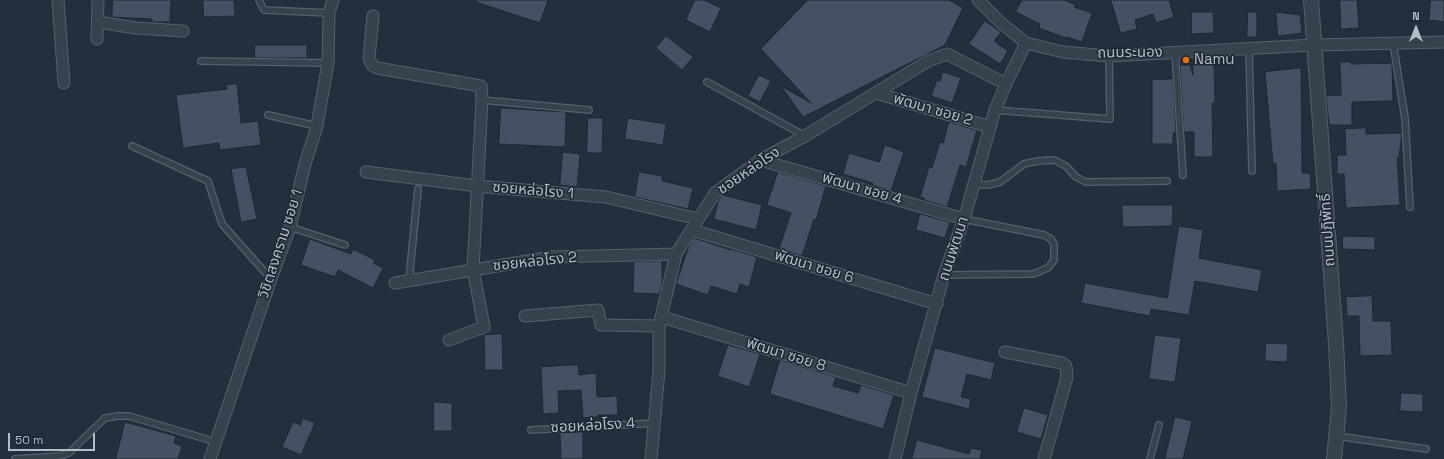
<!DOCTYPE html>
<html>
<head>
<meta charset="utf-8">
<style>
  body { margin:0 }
  #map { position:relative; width:1444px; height:459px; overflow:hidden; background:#242f3e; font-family:"Space Grotesk",sans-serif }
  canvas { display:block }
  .north { position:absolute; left:1396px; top:8px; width:40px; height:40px; -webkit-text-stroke:3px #1d2633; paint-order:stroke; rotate:0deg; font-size:11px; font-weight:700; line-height:16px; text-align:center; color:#b4bcc9 }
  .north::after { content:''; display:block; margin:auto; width:14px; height:18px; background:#b4bcc9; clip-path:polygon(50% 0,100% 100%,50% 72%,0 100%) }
  .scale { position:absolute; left:8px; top:433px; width:87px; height:18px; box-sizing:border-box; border:2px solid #b4bcc9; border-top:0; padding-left:5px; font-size:12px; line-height:14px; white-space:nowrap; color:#b4bcc9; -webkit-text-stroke:3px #1d2633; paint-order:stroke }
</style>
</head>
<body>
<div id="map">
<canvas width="1444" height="459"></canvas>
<div class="north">N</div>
<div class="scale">50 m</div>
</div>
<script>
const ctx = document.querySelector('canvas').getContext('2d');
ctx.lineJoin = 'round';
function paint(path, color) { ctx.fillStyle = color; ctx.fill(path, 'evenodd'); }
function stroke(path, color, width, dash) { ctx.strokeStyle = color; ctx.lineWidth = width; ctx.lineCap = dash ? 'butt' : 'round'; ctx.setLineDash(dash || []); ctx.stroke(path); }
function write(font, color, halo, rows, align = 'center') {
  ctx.font = font + ' "Space Grotesk","Noto Sans Thai",sans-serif'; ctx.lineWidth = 3; ctx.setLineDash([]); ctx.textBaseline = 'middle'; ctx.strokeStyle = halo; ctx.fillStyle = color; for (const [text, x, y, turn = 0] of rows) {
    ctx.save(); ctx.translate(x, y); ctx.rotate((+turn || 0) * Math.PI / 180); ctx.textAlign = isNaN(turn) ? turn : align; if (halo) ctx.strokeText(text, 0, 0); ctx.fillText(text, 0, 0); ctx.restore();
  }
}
const building = new Path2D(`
  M113 0H171L170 22H152V19L112 17Z
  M203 0H234L235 16 204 17Z
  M477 0H548L540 23 476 2Z
  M695 0H704L721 8 710 32 686 20Z
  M808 0H949L963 8 945 45 803 117 781 86 811 103 761 49Z
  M1022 0H1064L1078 6 1074 7 1092 13 1082 42 1067 37 1066 38 1039 28 1040 24 1016 12Z
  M1111 0H1169L1174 17 1156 23 1153 14 1135 20 1137 29 1121 33Z
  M1340 0H1357L1359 28 1341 29Z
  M1431 0H1444V22L1429 20Z
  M1192 12H1213L1214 33 1192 34Z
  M1248 12H1257V37H1247Z
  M1276 12 1300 15 1302 33 1278 36Z
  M985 21 1001 32 994 41 1008 51 1000 64 969 44Z
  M666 36 693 57 682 70 656 48Z
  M255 45H307V58H255Z
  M1340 62H1351V64L1392 63 1393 101 1352 102V125H1329L1326 96 1341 95Z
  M1193 64H1214L1215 103H1212L1213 157H1194V132H1184L1180 65H1190L1193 75Z
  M1301 68 1302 173H1310L1311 189 1277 191 1276 163 1273 164 1265 72Z
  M943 72 961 78 952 103 931 96 937 80 940 81Z
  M759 75 771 81 760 102 748 96Z
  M1173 79 1176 133H1173V144H1152V80Z
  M237 84 241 123 258 121 261 145 220 150 219 143 183 148 176 95 227 89 226 85Z
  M501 108 566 112 565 147 499 144Z
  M588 118H603L602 153H587Z
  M628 118 666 124 663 145 625 139Z
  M949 122 977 130 966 167 960 165 947 207 924 200V198L920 197 929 167 932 168 940 142 943 143Z
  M1366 128V134L1402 133 1399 157 1397 158 1400 205 1346 208 1344 174H1337V155H1346L1345 129Z
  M885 145 904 152 891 191 872 185 873 183 843 174 849 153 879 162Z
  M563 152 580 154 577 187 560 185Z
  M246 167 257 219 241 222 231 169Z
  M639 172 662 176V181L693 188 688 209 635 197Z
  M778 172 826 186 816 220 814 219 802 256 779 249 791 213 767 205Z
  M723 195 762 205 756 230 714 219 718 201Z
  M1122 205H1173L1172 226 1123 227Z
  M920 214 950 222 945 238 916 230Z
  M1179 226 1203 230 1199 258 1262 270 1258 292 1195 281 1189 315 1151 309 1150 316 1081 303 1085 283 1167 298Z
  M1343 236 1375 237V250L1343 249Z
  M694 238 731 250V249L757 257 749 287 740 284 737 294 711 286 708 295 676 284 689 246Z
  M310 239 351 254 353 249 375 260 373 263 383 268 373 288 338 270 335 277 301 265Z
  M662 261V285L659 294 633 293 634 262Z
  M1372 296 1373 321H1391L1392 355 1360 356 1359 316H1347L1346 297Z
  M502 334 503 370H485L484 335Z
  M1155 335 1181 338 1175 382 1149 379Z
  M1266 343 1288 344 1287 362 1265 361Z
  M728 345 760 354 749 387 718 376Z
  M935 348 995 363 991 380 967 374 961 397 971 399 969 409 922 397Z
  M780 360 836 377 833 386 858 393 861 385 894 395 883 429 770 394Z
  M578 365 579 375 596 373 597 397 617 396 618 415H598V417L583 418 581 390 558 391 559 413 543 414 541 367Z
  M1401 393 1423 394V412L1400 411Z
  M434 402 452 403V431H434Z
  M1024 408 1048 415 1041 439 1017 432Z
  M1175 417 1192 421 1183 459H1165Z
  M303 418 315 423 301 455 282 447 293 422 300 425Z
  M125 422 176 436 174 443 182 446 178 459H116Z
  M583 432V459H561L560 433Z
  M917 440 969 454 971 448 982 450 980 459H912Z`);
paint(building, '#455162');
stroke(building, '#1f2835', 1);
const service = new Path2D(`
  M259 0 264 10 329 13
  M1393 43 1405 118 1410 207
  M1249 48 1252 171
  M1175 52 1183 175
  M201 61 328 63
  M707 82 805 136
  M482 100 589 110
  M995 110 1110 119 1109 56
  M268 115 317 126
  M132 146 208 181 222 224 271 279
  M974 184 988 185 1000 182 1024 164 1038 161 1054 160 1066 166 1076 177 1086 182 1167 181
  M290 227 345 245
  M944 275 1033 274 1041 271 1049 267 1054 260V244L1051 239 1044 235 964 219
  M409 280 418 189
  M531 430 655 423
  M1337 436 1426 449
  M15 459 59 456 69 453 105 418 118 416H129L216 442
  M1150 459 1159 425`);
const minor = new Path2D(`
  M58 0 64 83
  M978 0 1001 23 1026 43 1063 52 1109 56 1315 45 1444 42
  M373 16 369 58 372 65 377 68 481 86 482 100 473 269 484 327 449 340
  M98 22 136 28 183 31
  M97 39 98 0
  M876 93 990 127
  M760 160 964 219
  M366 172 477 186 606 197 698 219
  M692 230 937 304
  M395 283 551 257 676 254
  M525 316 598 310 601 325 659 326
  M662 317 911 393
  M1005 352 1062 363 1066 366 1067 377 1044 459
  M210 459 271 279 290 227 305 164 317 126 328 63 329 13 333 0
  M651 459 659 371V326L676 254 715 193 760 160 805 136 928 61 947 54 1006 84
  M895 459 911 393 944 275 964 219 995 110 1006 84 1026 43`);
const tertiary = new Path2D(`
  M1311 0 1336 343 1339 407 1334 459`);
stroke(service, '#565f6c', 8);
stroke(minor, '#565f6c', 13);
stroke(tertiary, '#565f6c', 16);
stroke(service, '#38414e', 5.5);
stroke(minor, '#38414e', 11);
stroke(tertiary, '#38414e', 14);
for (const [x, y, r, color] of [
  [1186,60,4,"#e8710a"]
]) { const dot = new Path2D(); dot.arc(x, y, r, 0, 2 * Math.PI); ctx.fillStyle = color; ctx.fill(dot); stroke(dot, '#1d2633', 1.5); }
write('15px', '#b4bcc9', '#1d2633', [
  ["ถนนระนอง",1130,53,-1],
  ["พัฒนา ซอย 2",933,110,16],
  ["ซอยหล่อโรง",749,171,-34],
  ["พัฒนา ซอย 4",862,189,16],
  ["ซอยหล่อโรง 1",533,191,5],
  ["ถนนปฏิพัทธิ์",1328,230,-94],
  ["วิชิตสงคราม ซอย 1",281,244,-72],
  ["ถนนพัฒนา",954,249,-72],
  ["ซอยหล่อโรง 2",535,262,-6],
  ["พัฒนา ซอย 6",814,267,17],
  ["พัฒนา ซอย 8",786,355,17],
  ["ซอยหล่อโรง 4",593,426,-3]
]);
write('15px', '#b4bcc9', '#1d2633', [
  ["Namu",1194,60]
], 'left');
</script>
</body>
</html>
